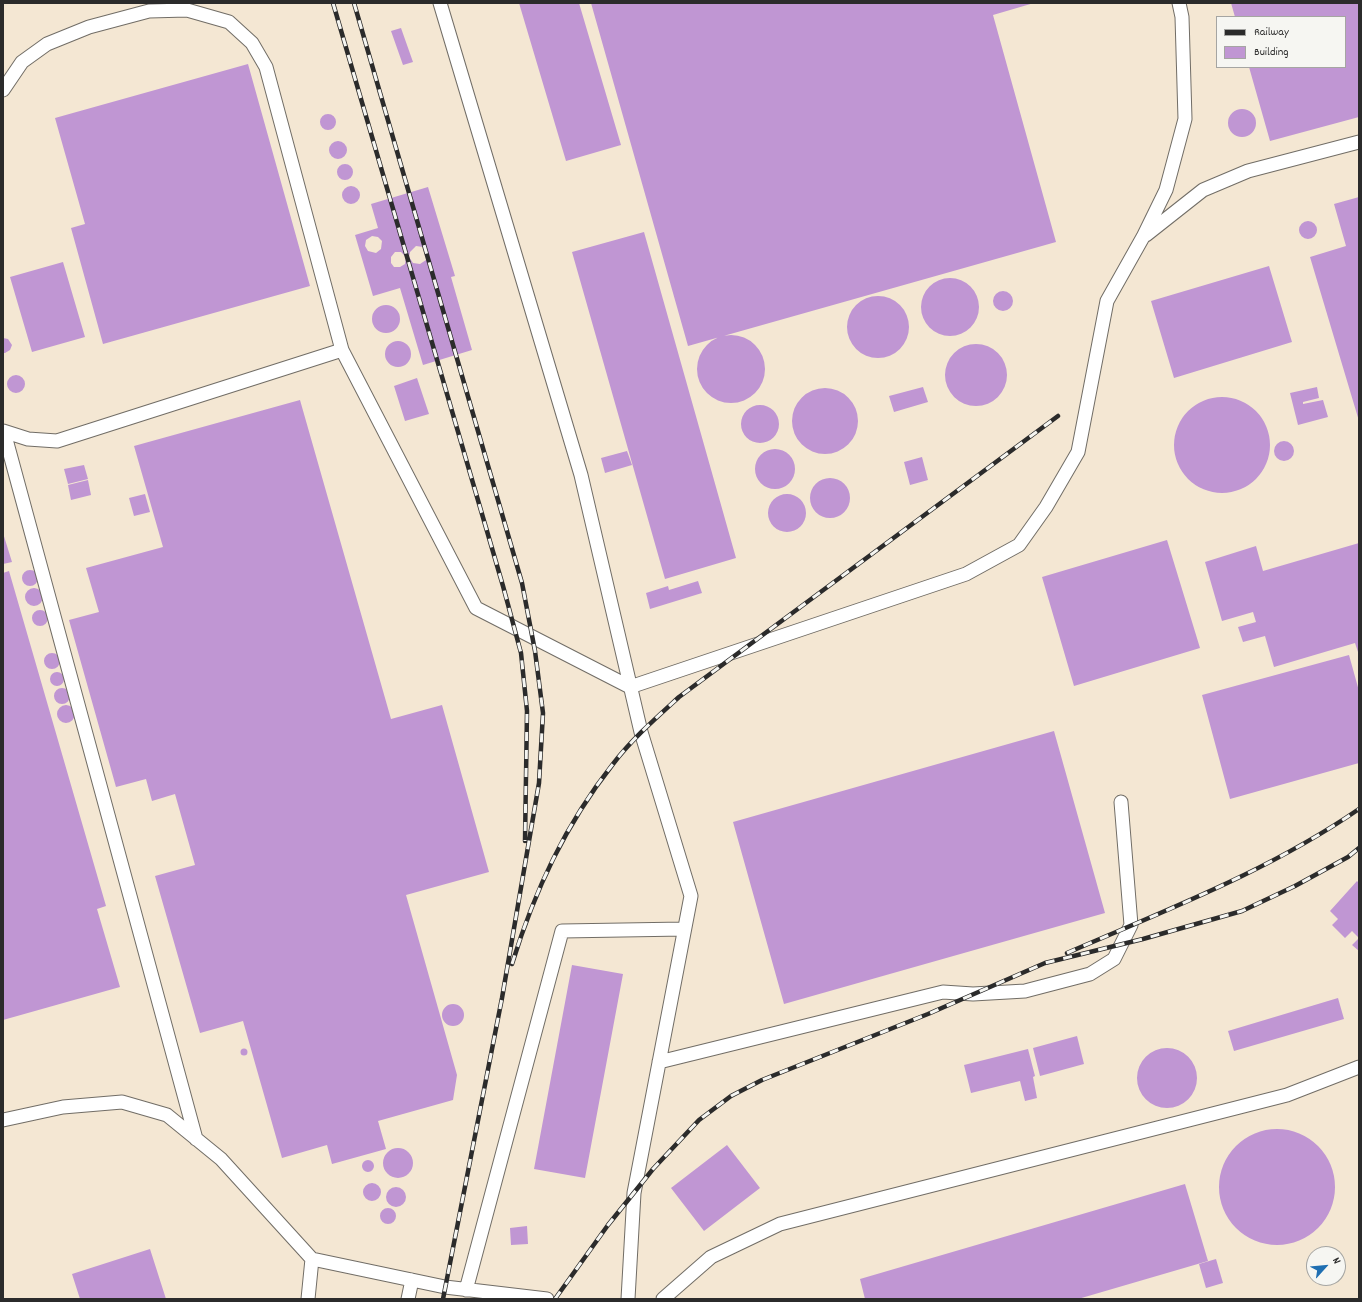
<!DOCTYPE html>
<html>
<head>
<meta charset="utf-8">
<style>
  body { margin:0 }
  #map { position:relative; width:1362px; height:1302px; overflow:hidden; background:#f4e7d3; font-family:Dekko,sans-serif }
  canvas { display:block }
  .frame { position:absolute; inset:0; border:4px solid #2b2b2b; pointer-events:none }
  .legend { position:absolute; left:1216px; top:16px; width:130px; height:52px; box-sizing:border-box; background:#f6f6f2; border:1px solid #a5a5a2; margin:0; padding:5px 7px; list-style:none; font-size:12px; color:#2b2b2b }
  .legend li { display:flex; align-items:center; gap:8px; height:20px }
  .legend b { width:20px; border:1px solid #a5a5a2 }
  .north { position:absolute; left:1306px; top:1246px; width:40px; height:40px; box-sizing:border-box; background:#f6f6f2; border:1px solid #a5a5a2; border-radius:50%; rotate:63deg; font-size:11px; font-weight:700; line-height:16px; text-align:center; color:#2b2b2b }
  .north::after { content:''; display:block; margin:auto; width:14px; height:18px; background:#1f6fb2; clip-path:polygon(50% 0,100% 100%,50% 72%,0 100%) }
</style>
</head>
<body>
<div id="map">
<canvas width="1362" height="1302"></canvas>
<div class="frame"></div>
<ul class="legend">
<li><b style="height:5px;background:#2b2b2b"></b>Railway</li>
<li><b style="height:11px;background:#c096d3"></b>Building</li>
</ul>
<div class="north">N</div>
</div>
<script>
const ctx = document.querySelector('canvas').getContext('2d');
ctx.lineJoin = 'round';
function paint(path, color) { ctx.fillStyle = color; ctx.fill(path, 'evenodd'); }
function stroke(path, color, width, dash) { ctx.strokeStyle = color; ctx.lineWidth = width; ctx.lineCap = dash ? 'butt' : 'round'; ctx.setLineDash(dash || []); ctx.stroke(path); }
paint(new Path2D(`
  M519 3H579L621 145 566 161Z
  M591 3H1034L993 15 1056 242 688 346Z
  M1231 3H1359V117L1270 141 1249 67H1345V17H1235Z
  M401 28 413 62 403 65 391 31Z
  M248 64 310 286 103 344 71 228 85 224 55 118Z
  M1228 123a14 14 0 1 1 28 0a14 14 0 1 1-28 0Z
  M320 122a8 8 0 1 1 16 0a8 8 0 1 1-16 0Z
  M329 150a9 9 0 1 1 18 0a9 9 0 1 1-18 0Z
  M337 172a8 8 0 1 1 16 0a8 8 0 1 1-16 0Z
  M342 195a9 9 0 1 1 18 0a9 9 0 1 1-18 0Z
  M428 187 455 276 451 277 472 350 423 365 400 288 373 296 355 235 378 228 371 204ZM372 236 378 237 382 241 381 249 376 253 368 251 365 246 366 240ZM416 246 423 247 427 252 426 260 420 264 413 263 409 257 410 252ZM395 252H401L406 257 405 264 400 267H394L391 263V257Z
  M1359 197V421L1310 257 1346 246 1334 204Z
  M1299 230a9 9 0 1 1 18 0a9 9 0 1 1-18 0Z
  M644 232 736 558 665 579 572 252Z
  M63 262 85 337 32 352 10 277Z
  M1269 266 1292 342 1174 378 1151 301Z
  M921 307a29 29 0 1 1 58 0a29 29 0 1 1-58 0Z
  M993 301a10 10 0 1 1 20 0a10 10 0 1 1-20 0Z
  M847 327a31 31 0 1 1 62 0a31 31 0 1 1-62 0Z
  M372 319a14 14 0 1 1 28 0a14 14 0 1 1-28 0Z
  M697 369a34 34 0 1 1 68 0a34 34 0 1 1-68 0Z
  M3 338 8 339 12 345 10 350 5 353H3Z
  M385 354a13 13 0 1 1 26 0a13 13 0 1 1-26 0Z
  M945 375a31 31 0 1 1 62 0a31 31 0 1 1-62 0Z
  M7 384a9 9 0 1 1 18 0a9 9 0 1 1-18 0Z
  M417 378 429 414 405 421 394 386Z
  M923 387 928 402 894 412 889 396Z
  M1317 387 1319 398 1303 402V404L1323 400 1328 417 1298 425 1290 393Z
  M792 421a33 33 0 1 1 66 0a33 33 0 1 1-66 0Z
  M1174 445a48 48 0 1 1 96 0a48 48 0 1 1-96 0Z
  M300 400 391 719 442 705 489 872 406 895 457 1075 453 1100 378 1121 386 1149 332 1164 327 1145 282 1158 243 1021 200 1033 155 876 195 865 175 794 152 801 146 779 116 787 69 620 99 612 86 568 163 547 134 446Z
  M741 424a19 19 0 1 1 38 0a19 19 0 1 1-38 0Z
  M1274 451a10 10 0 1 1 20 0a10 10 0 1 1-20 0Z
  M755 469a20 20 0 1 1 40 0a20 20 0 1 1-40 0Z
  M627 451 632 465 605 473 601 458Z
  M922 457 928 480 910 485 904 462Z
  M84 465 88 479 68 484 64 469Z
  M810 498a20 20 0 1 1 40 0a20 20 0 1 1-40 0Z
  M88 480 91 495 71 500 68 485Z
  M145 494 150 512 134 516 129 498Z
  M768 513a19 19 0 1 1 38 0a19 19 0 1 1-38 0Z
  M3 533 12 562 3 564Z
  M1167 540 1200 648 1074 686 1042 577Z
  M1359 543V655L1355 643 1274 667 1265 636 1243 642 1238 627 1256 622 1253 612 1222 621 1205 562 1256 546 1263 571Z
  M22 578a8 8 0 1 1 16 0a8 8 0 1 1-16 0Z
  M9 571 106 906 97 909 120 987 3 1020V573Z
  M698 581 702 593 650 609 646 593 668 586 669 590Z
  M25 597a9 9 0 1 1 18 0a9 9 0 1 1-18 0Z
  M32 618a8 8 0 1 1 16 0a8 8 0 1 1-16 0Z
  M44 661a8 8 0 1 1 16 0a8 8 0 1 1-16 0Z
  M1349 655 1359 691V763L1230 799 1202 695Z
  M50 679a7 7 0 1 1 14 0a7 7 0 1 1-14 0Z
  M54 696a8 8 0 1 1 16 0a8 8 0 1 1-16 0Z
  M57 714a9 9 0 1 1 18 0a9 9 0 1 1-18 0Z
  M1054 731 1105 913 784 1004 733 822Z
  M1357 881 1359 883V938L1352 931 1345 938 1332 925 1338 919 1330 911Z
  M1359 938V951L1352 945Z
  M572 965 623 974 585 1178 534 1169Z
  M1338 998 1344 1019 1234 1051 1228 1031Z
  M442 1015a11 11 0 1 1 22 0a11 11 0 1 1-22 0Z
  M1077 1036 1084 1064 1040 1076 1033 1048Z
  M1137 1078a30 30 0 1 1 60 0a30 30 0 1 1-60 0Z
  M240.5 1052a3.5 3.5 0 1 1 7 0a3.5 3.5 0 1 1-7 0Z
  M1028 1049 1035 1076 1033 1077 1037 1098 1025 1101 1020 1081 971 1093 964 1065Z
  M1219 1187a58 58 0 1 1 116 0a58 58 0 1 1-116 0Z
  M727 1145 760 1188 704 1231 671 1188Z
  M383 1163a15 15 0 1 1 30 0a15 15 0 1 1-30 0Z
  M362 1166a6 6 0 1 1 12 0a6 6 0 1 1-12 0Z
  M363 1192a9 9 0 1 1 18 0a9 9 0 1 1-18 0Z
  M1185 1184 1208 1261 1078 1299H865L860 1279Z
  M386 1197a10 10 0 1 1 20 0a10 10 0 1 1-20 0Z
  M380 1216a8 8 0 1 1 16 0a8 8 0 1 1-16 0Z
  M527 1226 528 1244 511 1245 510 1228Z
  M150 1249 166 1299H80L72 1274Z
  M1216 1259 1223 1283 1206 1288 1199 1264Z`), '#c096d3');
const service = new Path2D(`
  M440 3 581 475 641 732 691 896 634 1193 628 1299
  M3 90 22 62 47 44 89 27 149 11 187 10 229 22 252 43 266 67 342 350 476 608 630 687 966 574 1019 545 1046 507 1078 452 1107 301 1143 237 1166 190 1185 119 1182 17 1179 3
  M1146 235 1203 190 1248 171 1359 142
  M3 431 28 439 57 441 342 350
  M4 432 196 1139
  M659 1062 943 992 973 994 1025 991 1090 974 1114 959 1131 925 1121 802
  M3 1120 63 1107 122 1102 167 1115 221 1159 312 1259 445 1287 547 1299
  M466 1290 562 931 684 929
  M308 1299 312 1259
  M408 1299 412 1280
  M663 1299 711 1257 780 1224 1287 1095 1359 1067`);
stroke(service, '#716d66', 15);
stroke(service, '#fff', 13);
const rail = new Path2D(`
  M333 3 503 586 521 653 527 711 525 841
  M354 3 522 583 535 651 543 713 539 783 502 998 443 1299
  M1067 953C1166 910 1269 871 1359 809
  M512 964C535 890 565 825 613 764 632 739 656 718 679 697L1058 416
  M555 1299 608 1225 653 1169 699 1120 731 1096 762 1080 928 1014 1045 963 1143 939 1242 911 1295 886 1348 857 1359 848`);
stroke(rail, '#2b2b2b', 4.5);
stroke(rail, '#f6f6f2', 3, [9]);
</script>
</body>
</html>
